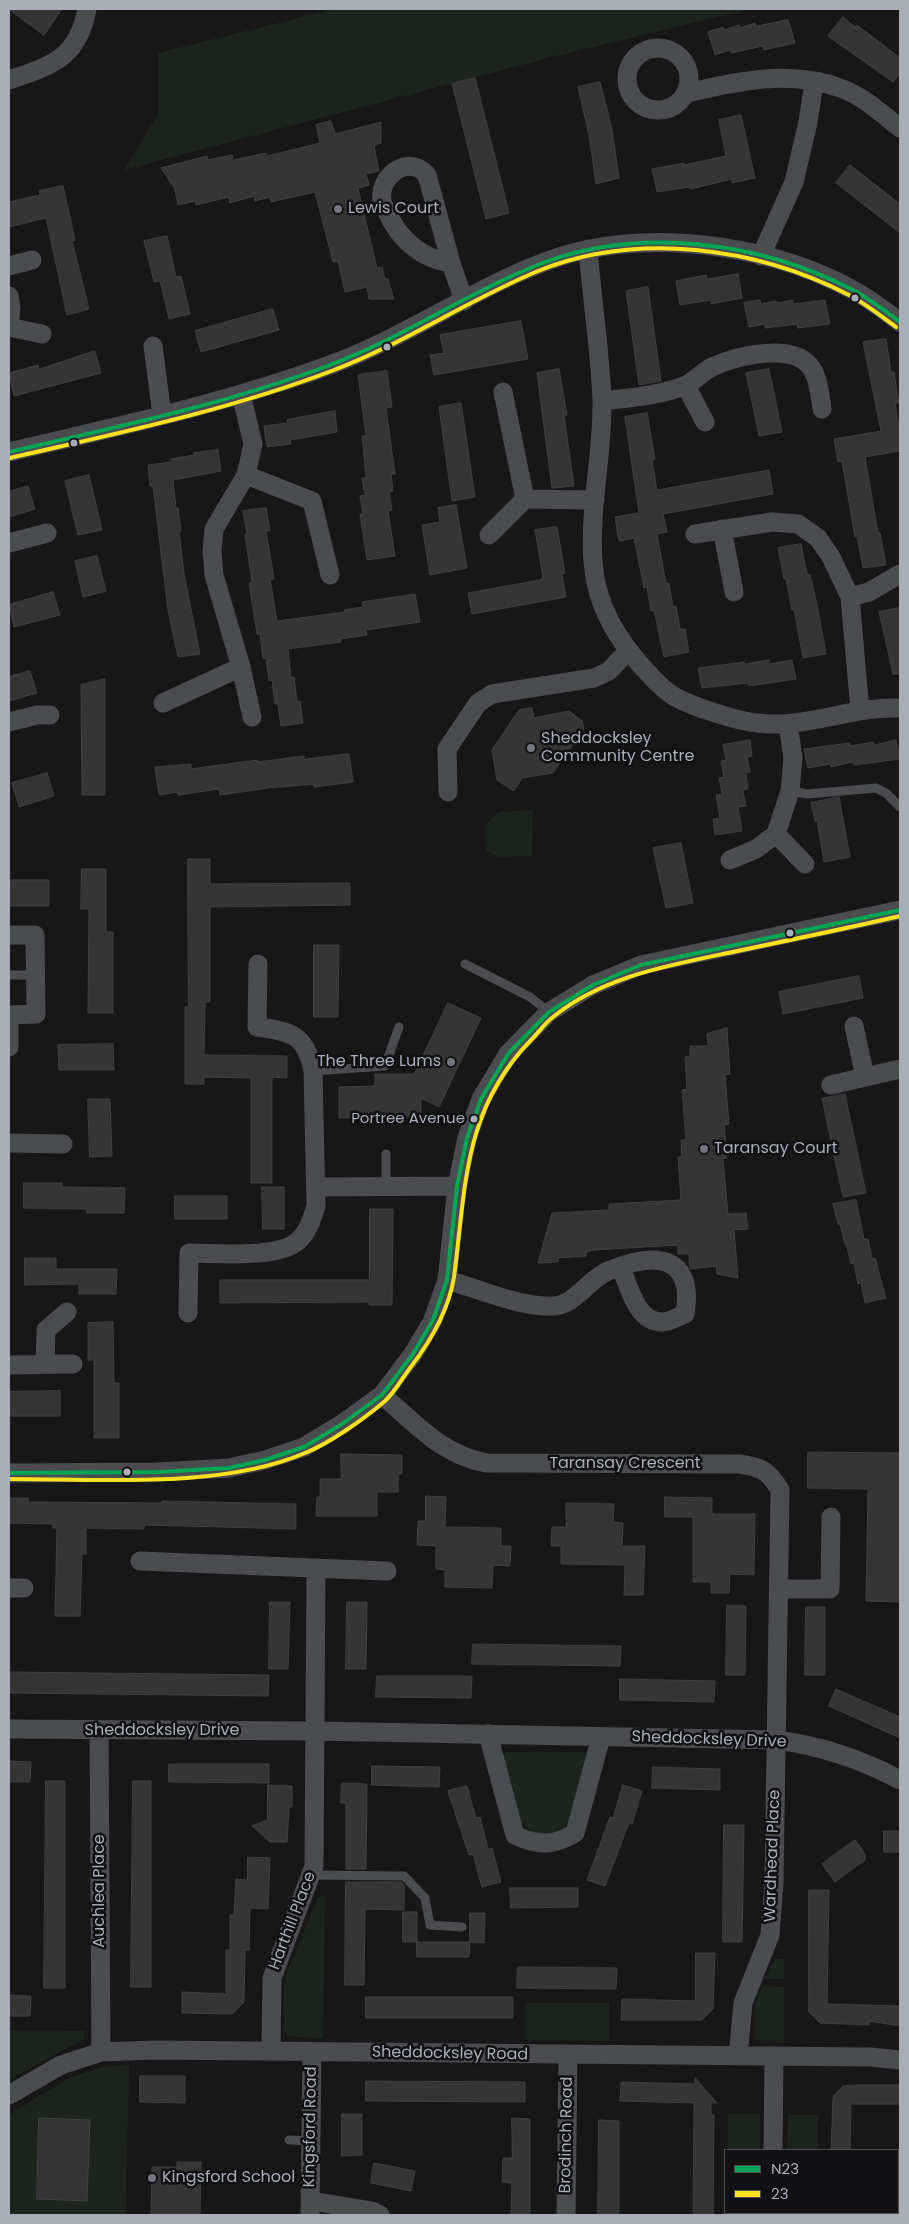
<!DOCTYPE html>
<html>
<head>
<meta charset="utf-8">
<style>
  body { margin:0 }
  #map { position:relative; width:909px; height:2224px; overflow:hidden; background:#171717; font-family:Poppins,sans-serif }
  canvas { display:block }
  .frame { position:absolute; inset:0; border:10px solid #a8adb8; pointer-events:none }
  .legend { position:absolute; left:724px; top:2149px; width:175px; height:65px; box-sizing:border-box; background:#111113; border:1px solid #4d4f55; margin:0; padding:6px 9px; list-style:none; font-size:15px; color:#a8adb8 }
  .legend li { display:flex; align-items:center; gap:10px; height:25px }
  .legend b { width:25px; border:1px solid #4d4f55 }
</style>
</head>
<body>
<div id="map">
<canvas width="909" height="2224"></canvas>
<div class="frame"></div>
<ul class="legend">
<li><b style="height:6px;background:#00a651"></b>N23</li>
<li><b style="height:6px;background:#fde21c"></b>23</li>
</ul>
</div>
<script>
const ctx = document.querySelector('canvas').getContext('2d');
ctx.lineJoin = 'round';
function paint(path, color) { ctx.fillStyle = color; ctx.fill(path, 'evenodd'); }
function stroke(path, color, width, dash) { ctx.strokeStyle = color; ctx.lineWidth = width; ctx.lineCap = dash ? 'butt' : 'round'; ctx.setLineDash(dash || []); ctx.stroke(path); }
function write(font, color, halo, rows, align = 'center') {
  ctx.font = font + ' Poppins,sans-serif'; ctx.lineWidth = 5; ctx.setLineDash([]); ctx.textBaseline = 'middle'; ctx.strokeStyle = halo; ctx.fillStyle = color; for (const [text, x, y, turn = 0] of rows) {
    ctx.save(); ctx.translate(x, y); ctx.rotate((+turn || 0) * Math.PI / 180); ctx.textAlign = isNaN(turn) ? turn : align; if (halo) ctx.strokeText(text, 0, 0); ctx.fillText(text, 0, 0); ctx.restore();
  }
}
paint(new Path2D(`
  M335 9H751L548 58 124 170 158 114V53Z
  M533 810 532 856 498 857 486 850 485 825 499 812Z
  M505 1752H584L587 1759 568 1824C562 1831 556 1832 547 1834 514 1839 510 1783 503 1760Z
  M325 1896 323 2039 287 2036 284 2032V1993L287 1972 318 1897Z
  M775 1959H784V1979H764Z
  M762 1986 784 1987V2042L755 2040V2005Z
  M525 2003H609L610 2041 525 2040Z
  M9 2030 85 2031 84 2039 9 2080Z
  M129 2065 126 2215H9V2115L67 2079 101 2067Z
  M728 2114H760V2150H728Z
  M788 2115H818V2150H787Z`), '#1d241e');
const building = new Path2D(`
  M9 9H62L44 35Z
  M843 17 855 27 857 25 900 58V73L893 82 828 36Z
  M788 20 795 43 764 50 763 46 731 53 730 50 715 55 708 32 723 27 724 30 739 25 740 28 755 23 756 26Z
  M475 78 509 213 486 219 452 84Z
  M600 82 612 130 619 178 596 184 589 135 578 87Z
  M741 115 755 178 732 183V179L690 189 689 187 657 192 652 169 684 163V165L726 156 719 120Z
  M331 121 335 134 381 122V143L374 145 379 171 366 174 369 185 358 188 377 268 382 267 385 279H388L394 299H369L367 287 345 292 338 261 333 262 315 192 271 202 270 197 255 201 254 196 230 203 229 197 196 205 195 201 178 205 175 189 161 168 207 156 208 160 232 155 233 160 266 153 267 156 320 143 316 125Z
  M850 165 900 204V233L836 183Z
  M63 186 75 240 72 241 89 309 67 315 46 218 9 227V202L40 195 39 191Z
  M167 236 176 277 181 276 190 314 169 319 160 281 154 282 144 241Z
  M738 274 742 298 711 304V300L680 305 676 281 706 275 707 279Z
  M648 287 661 381 639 385 626 291Z
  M760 300 761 304 776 301 777 303 793 300V304L825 300 830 324 798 328 797 324 765 328V324L749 327 744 303Z
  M273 309 279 330 201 352 195 331Z
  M521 321 528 359 434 375 430 355 444 353 440 335Z
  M886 339 891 372H894L899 403H895L900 434V451L865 457 878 533H880L886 565 863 568 857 536 855 537 842 461 838 462 834 439 881 431 863 342Z
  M95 351 101 373 14 396 9 373 38 365 39 369Z
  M559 369 567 415H564L574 486 552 488 537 373Z
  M769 369 782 432 759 436 746 373Z
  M387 371 392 407 386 408 395 474H391L393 491 389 492 392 510 388 511 395 556 367 560 360 514H363L360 496 365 495 362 478H366L362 436H366L358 375Z
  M461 403 475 497 452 501 439 407Z
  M335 411 337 432 290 440 291 444 267 447 264 426 288 423 287 420Z
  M647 413 655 459 652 460 657 490 769 470 773 494 663 514 667 532 657 534 666 584 669 583 673 607 676 606 680 629H685L689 652 664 657 654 610 651 611 647 587 644 588 634 538 619 541 615 517 639 513 625 417Z
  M218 450 221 471 173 480 176 508H178L181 531H179L184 574 200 654 178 657 168 610 153 486H150L148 465 171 462V459L194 455V453Z
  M89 475 102 530 78 535 65 481Z
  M28 486 35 509 9 517V492Z
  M456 505 467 568 430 575 422 525 440 522 438 508Z
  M266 508 270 531H266L274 579H270L277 621 345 612 344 610 363 607 362 602 415 594 420 622 366 630 367 635 341 639V642L288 649 291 678 294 677 297 702 300 701 303 723 281 726 278 704H275L272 680 269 681 266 658 263 659 260 634H257L249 583 252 582 245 535 247 534 243 511Z
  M557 527 565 573 562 574 566 597 472 614 468 593 540 580 543 577 535 530Z
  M801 544 807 575 810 574 817 605 826 654 803 658 794 609 792 610 786 578 784 579 778 548Z
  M97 556 106 591 83 597 75 561Z
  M53 592 60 615 14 627 9 605Z
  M900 608V674H893L879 612Z
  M769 660 770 664 792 660 796 679 749 686 748 683 702 688 698 668 744 662 745 664Z
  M30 671 37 693 9 701V677Z
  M105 679V795H82L81 685Z
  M532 708 534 718 569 711 582 721 584 728 553 773 522 778 514 791 497 780 492 750 519 710Z
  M750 740 752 756 747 757 750 772 746 773 748 789 743 790 746 806 738 807 742 831 715 835 713 819 720 818 716 795 722 794 719 778 724 777 721 761 726 760 723 745Z
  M896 740 900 759 854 765 853 762 831 767 830 764 808 768 804 749 850 743V746L873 742 874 745Z
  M349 754 353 782 314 787 313 784 268 788 220 795 219 789 178 795 177 792 159 795 155 767 191 764V769L257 760V762L304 756V759Z
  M47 773 54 796 19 807 12 783Z
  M839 797 850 857 824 862 817 821H815L811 803Z
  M681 843 693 903 666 908 653 848Z
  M188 859H210V884L350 883V905L210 907V1002H205L204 1055 287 1056V1078L272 1077V1183H251V1078L204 1077V1084H185V1007H188Z
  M82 869H106V932H113V1013H88L89 909H81Z
  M9 880H49V906H9Z
  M314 945H339L338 1017H314Z
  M859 976 863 998 783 1014 779 992Z
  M448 1003 481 1018 439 1107 421 1098V1117L339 1118V1087L375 1086V1074H414Z
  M727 1028 730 1074 725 1075 729 1124 724 1125 727 1158 723 1159 728 1214 746 1213 748 1229 734 1230 738 1278 717 1274 716 1266 690 1269 689 1254H678V1245L594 1250 586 1252V1256L558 1258V1262L538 1263 552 1213 609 1210V1204L681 1200 678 1157H682L681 1140H686L682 1090 687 1089 685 1057 690 1056V1046H708L707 1034Z
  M113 1044 114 1070H59L58 1045Z
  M845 1094 866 1193 843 1197 822 1099Z
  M88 1099H110L112 1156 90 1157Z
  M24 1183H62V1187L125 1188 124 1213H87V1209L24 1208Z
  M262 1187H284V1229H263Z
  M175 1196H227V1219H175Z
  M856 1200 864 1239H868L872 1259 875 1258 886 1298 865 1303 861 1283 858 1284 854 1263 851 1264 846 1243 845 1244 840 1224H838L833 1204Z
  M370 1209H393L392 1305H369V1302L220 1303V1280H369Z
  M25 1258H56V1269H117L116 1294H79V1284L25 1285Z
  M113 1322 114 1383H119V1438H94V1360H88V1323Z
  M60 1391V1416H9V1392Z
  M808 1452 900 1453 899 1602 866 1601 868 1489 808 1488Z
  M341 1454 402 1455V1474H398V1492H377V1516H316L317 1497H320V1479H341Z
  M426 1496 446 1497 445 1527 501 1528V1546H511L510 1566 493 1565 492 1588 445 1587V1570L436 1569V1546L417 1545 418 1521H425Z
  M665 1497 712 1498V1514H755L754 1575 730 1574 729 1593H711V1582H693V1517H665Z
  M9 1498H28V1502L162 1503V1501L296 1504V1529L144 1525V1529L86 1528V1554H82L80 1616H55L57 1528H53V1524L9 1523Z
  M566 1503 614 1504 613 1522 623 1523 622 1546H645L643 1595H624L625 1565 561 1564V1546H551L552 1527H566Z
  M270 1602H290L288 1669H269Z
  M347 1602H367L366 1669H346Z
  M727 1605 746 1606 745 1675H726Z
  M806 1607H825V1675H805Z
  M473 1644 621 1646 620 1666 472 1664Z
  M9 1672 269 1675 268 1696 9 1693Z
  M377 1676H472L471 1698 376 1697Z
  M620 1679 715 1681 714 1702 620 1700Z
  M836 1689 900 1717V1738L829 1706Z
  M9 1761 31 1762 30 1782H9Z
  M169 1764H269V1783L169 1782Z
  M372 1766 440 1767 439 1787 372 1785Z
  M653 1767 720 1769V1790L652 1788Z
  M46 1781H65V1988H44Z
  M133 1781H151V1987H131Z
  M342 1783 367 1784 366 1869H346V1803H341Z
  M268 1785 292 1786V1807H289L287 1842H270L252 1826 267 1820Z
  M623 1785 642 1791 632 1824 629 1823 605 1886 587 1880 610 1817 613 1818Z
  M467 1786 476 1818 480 1817 488 1849 492 1848 501 1882 482 1887 473 1854 469 1855 448 1791Z
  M724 1825H744L742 1942H723Z
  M884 1831H900V1852H884Z
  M855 1840 865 1854V1860L835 1882 822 1864Z
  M248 1857 270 1858 268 1909 250 1908 249 1950H245L244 2002 232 2014 182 2013V1992L226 1994V1950H230V1915H234L236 1879 247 1880Z
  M346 1882H401L404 1885V1910L365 1909 364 1985H345Z
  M510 1888H578V1907L511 1908Z
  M809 1890H829L827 2004 900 2006V2026L869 2021V2025L820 2023 809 2012Z
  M403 1912H417V1942H403Z
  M470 1913H485L484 1943 470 1942Z
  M417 1942H470L469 1957H417Z
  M696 1953H715L713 2009 702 2020H621L622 1999 695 2001Z
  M518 1967 617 1968 616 1989 517 1988Z
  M9 1995 31 1996 30 2016H9Z
  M366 1997H513V2018H366Z
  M140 2076H185V2103L140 2102Z
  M695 2078 717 2103H711V2115H714L713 2215H693L694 2103 620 2101 621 2082 695 2084Z
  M366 2081 525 2082V2102L366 2101Z
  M859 2085H899V2104H851L850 2150H831L833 2097 843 2086Z
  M342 2114H362V2155L342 2156Z
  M39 2118 90 2120 87 2201 37 2199Z
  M512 2118 530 2119V2215H511L512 2183 502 2182 503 2158H512Z
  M599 2120 619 2121V2215H598Z
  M177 2162H201L200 2215H151L152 2167H177Z
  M374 2163 415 2171 411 2191 371 2183Z`);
paint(building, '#353536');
stroke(building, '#3f4043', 1);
stroke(new Path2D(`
  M790 791 807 794 876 788 886 793 900 807
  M465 964 530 997 549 1012
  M9 975H35
  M313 1071 385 1066 399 1027
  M386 1187V1154
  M312 1875 404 1876 425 1898 430 1925 462 1927
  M289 2140 311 2141`), '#4b4c50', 9);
stroke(new Path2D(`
  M627 79a31 31 0 1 1 62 0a31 31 0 1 1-62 0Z
  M9 80C52 66 78 58 87 9
  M687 93C738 81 791 69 843 89 864 97 882 114 900 128
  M588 249C592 299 600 350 602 400 603 454 589 508 593 562 596 606 618 641 647 672 655 681 665 691 675 697 694 707 736 721 758 723 806 729 852 706 900 708
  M761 256 794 182 808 122 814 82
  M451 263 427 175C425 173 421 169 418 168 399 160 379 181 382 200 382 204 386 210 388 214 400 240 422 259 451 263L464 301
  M9 266 32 260
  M9 296 11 307 9 325
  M9 327 42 334
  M153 346 162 415
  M686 386 705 422
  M503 392 525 499 595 500
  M241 394 253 444 246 475 214 529 212 551 214 575 241 667 252 717
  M602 401C630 398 657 396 684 386 694 382 702 372 712 367 736 356 795 341 812 369 819 380 820 396 822 409
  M9 452C116 427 226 403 330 365 393 342 449 305 509 277 533 266 559 255 585 250 670 232 777 248 853 290 870 299 885 311 900 322
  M246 475 312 501 330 575
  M722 529 734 592
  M695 534 772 522 798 524 818 538 831 557 850 597 860 711
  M489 535 525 499
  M9 543 47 533
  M850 597 869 592 900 574
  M163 703 241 667
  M9 722 37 715H50
  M448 792 447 749 478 703 492 694 594 678 609 671 627 652
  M776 834 805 864
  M730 860 756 849 776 834 790 791 793 758 788 724
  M9 935H35L36 1014 9 1015V1047
  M854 1026 865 1077
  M831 1085 900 1069
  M9 1143 63 1144
  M316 1187 457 1186
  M447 1280C479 1289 521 1308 554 1306 575 1305 589 1279 608 1271 653 1252 695 1253 685 1314 679 1316 670 1322 663 1322 637 1323 629 1287 621 1267
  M188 1313 189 1253C216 1253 278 1259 298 1241 308 1232 312 1219 316 1206L313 1071C306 1035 291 1031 257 1027L258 964
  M45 1364 46 1330 67 1312
  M9 1365 73 1364
  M382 1395C415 1423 443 1456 487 1463L739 1464C761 1467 768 1470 780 1490L774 1882 770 1935 743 2003 738 2056
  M9 1473 158 1472 229 1468 265 1460 304 1447 342 1424 382 1395 413 1354 433 1320 447 1280 457 1186 467 1138 481 1099 508 1054 549 1012 593 985 641 965 900 910
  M140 1561 387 1571
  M9 1588H24
  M780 1589H830L831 1517
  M9 1729 315 1731 777 1740C821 1746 861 1759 900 1780
  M99 1730 101 2052
  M488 1734 515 1835C537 1846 554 1846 575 1833L601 1737
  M271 2051 272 1978 314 1866 316 1568
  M9 2095 61 2065 101 2052 155 2050 870 2057 900 2060
  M773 2150 774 2056
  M311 2201 372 2211 380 2215
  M310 2215 312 2053
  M566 2215 568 2056
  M773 2215V2213`), '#4b4c50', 19);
stroke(new Path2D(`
  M9 452C117 427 226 404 330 365 402 338 465 294 535 266 636 225 758 241 853 290 870 299 885 311 900 322
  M9 1473 158 1472 229 1468 265 1460 304 1447 342 1424 382 1395 413 1354 433 1320 447 1280 457 1186 467 1138 481 1099 508 1054 549 1012 593 985 641 965 900 910`), '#00a651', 4);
stroke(new Path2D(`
  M10 458C119 433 230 410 334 370 405 343 468 300 538 271 637 231 756 247 849 295 866 304 881 316 896 327
  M9 1479C100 1479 221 1489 305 1453 330 1443 364 1419 385 1401 395 1392 402 1378 410 1368 430 1342 449 1309 454 1277 466 1186 463 1109 532 1039 539 1032 545 1023 553 1017 606 974 677 964 742 950 795 939 848 928 900 916`), '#fde21c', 4);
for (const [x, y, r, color] of [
  [338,209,5,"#757880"],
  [855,298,4.5,"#a8adb8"],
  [387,347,4.5,"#a8adb8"],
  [74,443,4.5,"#a8adb8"],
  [531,748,5,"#757880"],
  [790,933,4.5,"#a8adb8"],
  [451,1062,5,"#757880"],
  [474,1119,4.5,"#a8adb8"],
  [704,1149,5,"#757880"],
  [127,1472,4.5,"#a8adb8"],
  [152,2178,5,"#757880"]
]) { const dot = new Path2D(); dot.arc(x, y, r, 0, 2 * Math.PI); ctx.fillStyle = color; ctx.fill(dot); stroke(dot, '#111113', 2); }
write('15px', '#a8adb8', '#111113', [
  ["Portree Avenue",465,1119]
], 'right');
write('16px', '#a8adb8', '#111113', [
  ["Lewis Court",348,209],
  ["Sheddocksley",541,739],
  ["Community Centre",541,757],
  ["The Three Lums",441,1062,"right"],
  ["Taransay Court",714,1149],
  ["Kingsford School",162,2178]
], 'left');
write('16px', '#a8adb8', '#111113', [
  ["Taransay Crescent",625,1464],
  ["Sheddocksley Drive",162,1731],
  ["Sheddocksley Drive",709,1740,2],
  ["Wardhead Place",773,1856,-88],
  ["Auchlea Place",100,1891,-90],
  ["Harthill Place",293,1921,-69],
  ["Sheddocksley Road",450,2054,1],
  ["Kingsford Road",311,2127,-89],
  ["Brodinch Road",567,2135,-89]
]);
</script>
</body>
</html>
